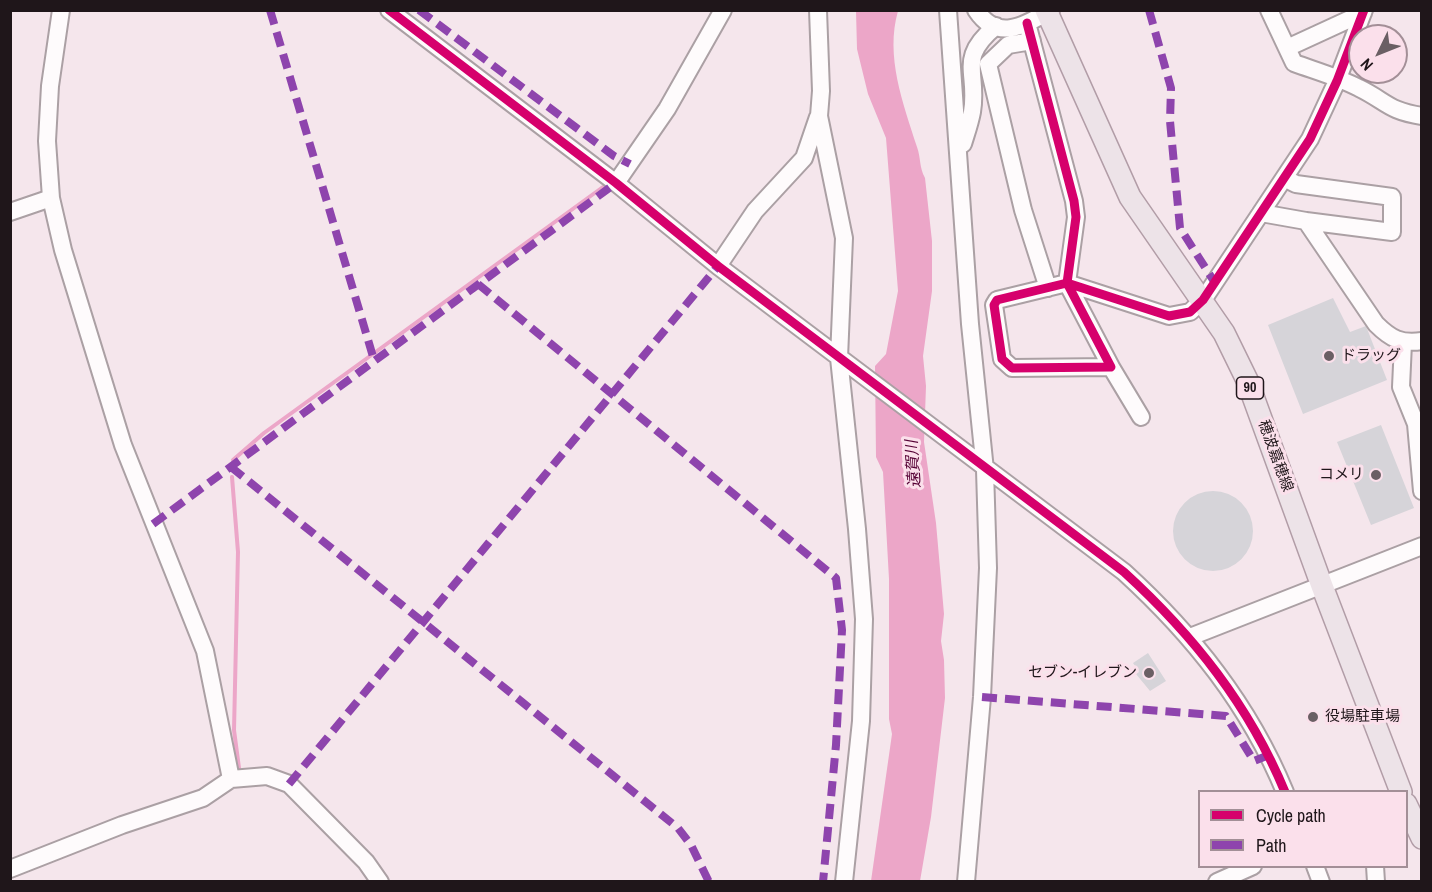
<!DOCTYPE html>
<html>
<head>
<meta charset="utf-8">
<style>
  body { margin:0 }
  #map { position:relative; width:1432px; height:892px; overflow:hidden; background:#f5e6ec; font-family:"Archivo Narrow",sans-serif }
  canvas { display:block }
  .frame { position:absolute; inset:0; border:12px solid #1f161a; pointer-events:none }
  .legend { position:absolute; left:1198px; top:790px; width:210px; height:78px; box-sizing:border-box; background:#fbe0eb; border:2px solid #a38f97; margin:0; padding:8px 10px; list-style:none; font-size:18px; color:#1f161a }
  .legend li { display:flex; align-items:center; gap:12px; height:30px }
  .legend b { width:30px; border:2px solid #a38f97 }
  .north { position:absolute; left:1348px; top:24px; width:60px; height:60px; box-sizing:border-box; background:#fbe0eb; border:2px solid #a38f97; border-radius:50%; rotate:227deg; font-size:16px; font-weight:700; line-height:24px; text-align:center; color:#1f161a }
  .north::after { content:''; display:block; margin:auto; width:21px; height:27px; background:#6a5f64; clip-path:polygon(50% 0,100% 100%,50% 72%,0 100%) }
</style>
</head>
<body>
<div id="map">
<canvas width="1432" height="892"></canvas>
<div class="frame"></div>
<ul class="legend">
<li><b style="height:8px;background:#d6006c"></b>Cycle path</li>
<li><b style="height:8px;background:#8e44ad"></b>Path</li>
</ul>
<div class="north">N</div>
</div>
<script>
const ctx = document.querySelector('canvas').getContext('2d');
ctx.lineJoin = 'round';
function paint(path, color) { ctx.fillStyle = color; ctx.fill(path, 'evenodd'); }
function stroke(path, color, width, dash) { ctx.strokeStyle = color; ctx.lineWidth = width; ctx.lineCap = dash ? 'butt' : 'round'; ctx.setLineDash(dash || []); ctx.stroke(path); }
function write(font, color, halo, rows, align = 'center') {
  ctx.font = font + ' "Archivo Narrow","Noto Sans JP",sans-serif'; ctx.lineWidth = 6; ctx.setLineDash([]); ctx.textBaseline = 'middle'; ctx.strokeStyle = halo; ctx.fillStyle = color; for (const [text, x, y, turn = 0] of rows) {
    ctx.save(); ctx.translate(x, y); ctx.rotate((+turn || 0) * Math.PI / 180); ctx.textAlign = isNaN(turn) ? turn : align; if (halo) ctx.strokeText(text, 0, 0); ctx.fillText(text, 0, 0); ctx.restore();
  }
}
paint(new Path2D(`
  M856 11H898C885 56 903 103 917 147 921 158 919 167 925 178L932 241V291L923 356 926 386 924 442 936 523 944 614 941 641 944 660 945 698 931 817 920 881H871L892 734 889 719V579L883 472 876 457 875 366 886 354 898 291 886 138 868 94 857 49Z`), '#eca6c8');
stroke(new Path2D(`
  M233 460 264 433 603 187
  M232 477 238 552 234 730 239 768`), '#eca6c8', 4);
paint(new Path2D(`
  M1333 298 1350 332 1366 326 1387 380 1303 414 1268 325Z
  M1381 425 1414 508 1371 525 1337 442Z
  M1173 531a40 40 0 1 1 80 0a40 40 0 1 1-80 0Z
  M1148 653 1166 681 1150 691 1136 674 1139 672 1133 663Z`), '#d6d4d9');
const minor = new Path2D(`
  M61 10 50 86 47 141 51 198 63 250 123 445 205 651 231 779
  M389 10 616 183 718 266 1124 572C1193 635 1249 705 1285 792
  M818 10 821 91 819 116 844 238 839 358 857 529 864 619 861 721 844 882
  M948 10 970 324 985 470 988 568 982 697 966 882
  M976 10C998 43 1025 25 1051 10
  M1269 10 1294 63C1316 71 1338 77 1359 88 1386 101 1388 111 1422 116
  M1027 23 1074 201 1076 217 1067 283 1111 367 1012 368 1002 359 994 305 997 300 1067 283 1169 316 1190 312 1203 300 1310 139 1337 81 1364 10
  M1032 41 1008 45 988 64 1023 210 1048 288
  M1287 48 1363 13
  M963 144C966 134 970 123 972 112 979 72 956 59 996 26
  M1284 178 1296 184 1392 197V232L1306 221
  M616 183 667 109 723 10
  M10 212 51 198
  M1261 213 1306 221 1376 324C1391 339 1401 344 1422 341
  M718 266 755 211 804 158 818 117
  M1403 343 1401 387 1416 424 1422 491
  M1111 367 1141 417
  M1190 637 1422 546
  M1315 866 1321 882
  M1375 866 1376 882
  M10 869 122 825 203 798 231 779 267 776 289 784 366 862 380 882
  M1217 882 1253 866`);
const major = new Path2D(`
  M1046 10 1130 197 1224 333 1247 380 1322 586 1401 792
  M1406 804 1422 838`);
stroke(minor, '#aba0a4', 20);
stroke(major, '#b29da7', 24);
stroke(minor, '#fefbfc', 16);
stroke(major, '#ede3e8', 21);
stroke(new Path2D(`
  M270 10 374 360
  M419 10 614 156 630 164
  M1149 10 1171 88 1170 121 1180 228 1215 283
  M478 284 836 578 842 630 836 745 823 882
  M231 467 678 828 691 845 709 882
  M153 524 616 183
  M982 697 1226 716 1254 761 1269 755
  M289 784 718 266`), '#8e44ad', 8, [15, 8]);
stroke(new Path2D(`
  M389 10 616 183 718 266 1124 572C1193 635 1249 705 1285 792
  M1027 23 1074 201 1076 217 1067 283 1111 367 1012 368 1002 359 994 305 997 300 1067 283 1169 316 1190 312 1203 300 1310 139 1337 81 1364 10`), '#d6006c', 9);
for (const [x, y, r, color] of [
  [1329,356,6,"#6a5f64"],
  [1376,475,6,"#6a5f64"],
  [1149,673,6,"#6a5f64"],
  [1313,717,6,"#6a5f64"]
]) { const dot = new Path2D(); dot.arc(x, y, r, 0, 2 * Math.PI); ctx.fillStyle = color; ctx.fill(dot); stroke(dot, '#fbe0eb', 2); }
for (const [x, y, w] of [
  [1250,388,27]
]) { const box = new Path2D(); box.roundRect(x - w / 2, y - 11, w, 22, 4.5); ctx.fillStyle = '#fbe0eb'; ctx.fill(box); stroke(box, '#1f161a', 1.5); }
write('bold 14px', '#1f161a', null, [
  ["90",1250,388]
]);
write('15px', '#1f161a', '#fbe0eb', [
  ["ドラッグ",1341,356],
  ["コメリ",1364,475,"right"],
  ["セブン-イレブン",1137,673,"right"],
  ["役場駐車場",1325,717]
], 'left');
write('15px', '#1f161a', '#fbe0eb', [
  ["穂波嘉穂線",1275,456,70]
]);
write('italic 16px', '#560035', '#fbe0eb', [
  ["遠賀川",914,464,-94]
]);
</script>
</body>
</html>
